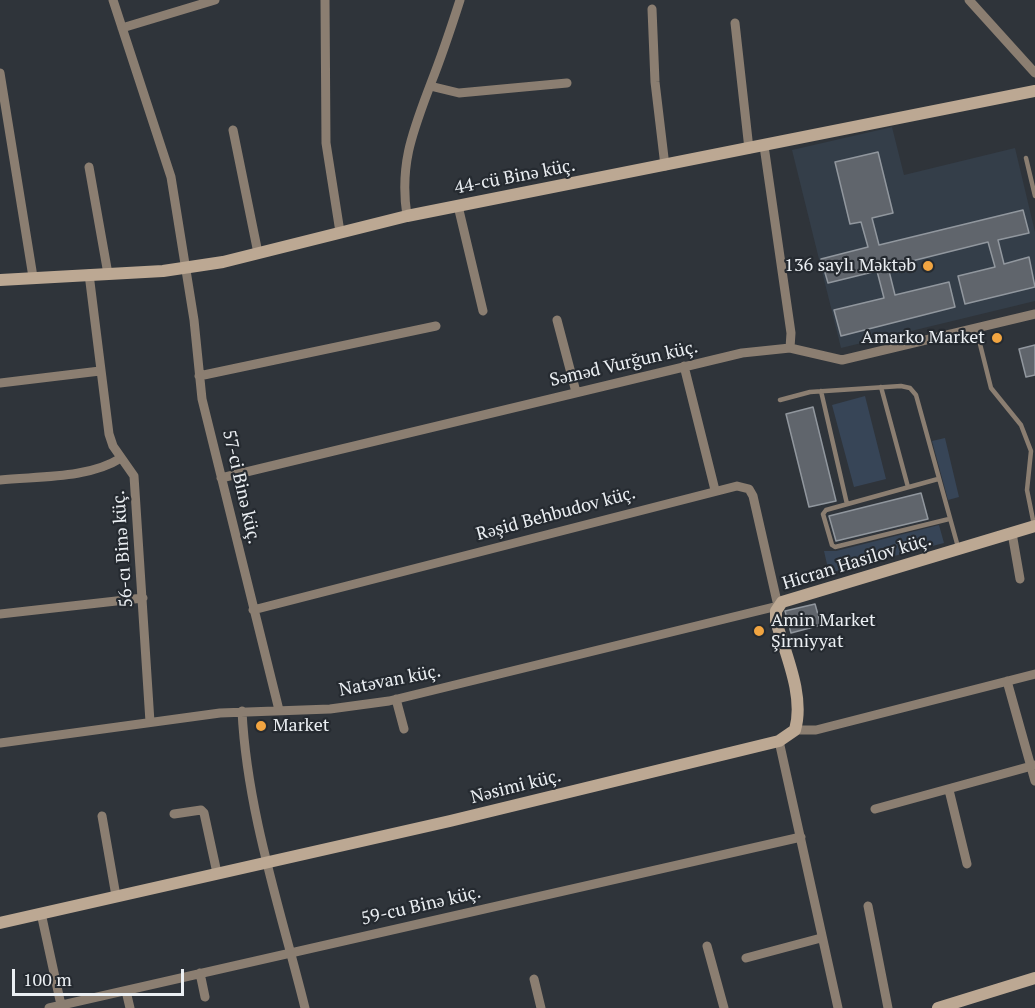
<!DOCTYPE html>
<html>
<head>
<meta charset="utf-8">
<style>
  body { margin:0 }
  #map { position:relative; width:1035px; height:1008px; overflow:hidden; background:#2f343a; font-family:"PT Serif",serif }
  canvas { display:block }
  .scale { position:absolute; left:12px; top:969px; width:172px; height:27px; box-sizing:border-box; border:3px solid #ebeff3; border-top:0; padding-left:8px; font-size:18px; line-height:21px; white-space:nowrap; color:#ebeff3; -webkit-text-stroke:4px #252a30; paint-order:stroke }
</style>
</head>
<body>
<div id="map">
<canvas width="1035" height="1008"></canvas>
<div class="scale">100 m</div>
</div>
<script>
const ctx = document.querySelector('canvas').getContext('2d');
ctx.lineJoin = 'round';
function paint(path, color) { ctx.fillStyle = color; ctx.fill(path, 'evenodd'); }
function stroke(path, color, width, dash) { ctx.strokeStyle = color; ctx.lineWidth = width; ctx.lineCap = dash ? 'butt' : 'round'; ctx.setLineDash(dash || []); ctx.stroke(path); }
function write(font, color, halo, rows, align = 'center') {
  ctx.font = font + ' "PT Serif",serif'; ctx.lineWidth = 4.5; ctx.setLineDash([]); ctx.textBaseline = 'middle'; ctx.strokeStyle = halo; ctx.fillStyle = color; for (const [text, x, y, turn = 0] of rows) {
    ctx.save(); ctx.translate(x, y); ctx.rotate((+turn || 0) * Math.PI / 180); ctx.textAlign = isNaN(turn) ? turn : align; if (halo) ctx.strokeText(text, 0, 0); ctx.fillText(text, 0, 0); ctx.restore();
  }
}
paint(new Path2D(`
  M892 127 904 175 1015 148 1035 232V301L841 348 792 150Z`), '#343e49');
paint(new Path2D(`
  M865 396 886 479 854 487 832 405Z
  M945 438 959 497 948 500 932 441Z
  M939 525 944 543 829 573 824 551H836Z`), '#374557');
const building = new Path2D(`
  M878 152 893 213 872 218 879 245 1023 210 1029 233 998 240 1004 264 1029 257 1035 287 965 304 958 276 995 267 988 242 888 267 895 295 949 282 955 307 841 336 834 310 884 298 877 271 828 283 821 259 868 247 861 222 850 224 835 162Z
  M1035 345V375L1026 377 1019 349Z
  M813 407 836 501 809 507 786 414Z
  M921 493 928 519 836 541 829 516Z
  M815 604 821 625 791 633 785 611Z`);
paint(building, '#60656c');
stroke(building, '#91979e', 1.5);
stroke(new Path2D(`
  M1026 158 1035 196
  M976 328 991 388 1021 425 1031 451 1027 490 1034 525
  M881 387 908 487
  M821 391 847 504
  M780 400 810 392 901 386 910 388 916 395 958 547
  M938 479 826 510 823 514 832 545 835 547 949 519`), '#8b7e71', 4.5);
stroke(new Path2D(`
  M113 0 171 177 194 320 202 399 279 710
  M325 0 326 143 340 232
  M969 0 1035 73
  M652 9 655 82 665 166
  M735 23 749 149
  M122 28 215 0
  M0 73 33 277
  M430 86 459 93 567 83
  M233 130 258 253
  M764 146 791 333 790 348
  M89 167 108 274
  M458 206 483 311
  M407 216C399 164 413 131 431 83 442 55 451 28 460 0
  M89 274 109 434 113 446 134 476 150 722
  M557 320 576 392
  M684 366 715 490
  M199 376 436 326
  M0 383 100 371
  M221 478 742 353 790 348 842 360 1035 314
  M0 480C38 476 88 479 121 458
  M1012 533 1020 579
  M0 614 143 598
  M1007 681 1035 781
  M396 699 404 729
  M242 711C247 812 281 911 305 1008
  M795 730H816L1035 674
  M779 741 838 1008
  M0 743 220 713 330 709 389 701 778 606 753 496 749 489 737 486 253 610
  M949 790 967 864
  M875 809 1035 765
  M174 814 201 810 204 813 217 873
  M102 816 116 896
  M868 906 888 1008
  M41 913 61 1005
  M707 946 724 1008
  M746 958 821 938
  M200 973 205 997
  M534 979 541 1008
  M126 991 130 1008
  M49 1008 801 837`), '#8b7e71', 9);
stroke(new Path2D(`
  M0 280 163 271 223 262 407 216 1035 91
  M0 923 450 821 779 741 795 730C805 696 785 653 776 621V611L782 602 1035 526
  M938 1008 1035 978`), '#bca893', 12);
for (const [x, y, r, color] of [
  [928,266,6,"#f2a541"],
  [997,338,6,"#f2a541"],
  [759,631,6,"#f2a541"],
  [261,726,6,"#f2a541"]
]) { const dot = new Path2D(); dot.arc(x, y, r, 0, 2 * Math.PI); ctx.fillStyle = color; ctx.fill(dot); stroke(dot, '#252a30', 2); }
write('18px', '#ebeff3', '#252a30', [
  ["44-cü Binə küç.",515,177,-11],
  ["Səməd Vurğun küç.",624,364,-13],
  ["57-ci Binə küç.",241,487,77],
  ["Rəşid Behbudov küç.",556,514,-15],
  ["56-cı Binə küç.",123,549,-94],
  ["Hicran Hasilov küç.",857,562,-17],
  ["Natəvan küç.",390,681,-11],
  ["Nəsimi küç.",516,787,-14],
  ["59-cu Binə küç.",421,906,-13]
]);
write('18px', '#ebeff3', '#252a30', [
  ["136 saylı Məktəb",916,266],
  ["Amarko Market",985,338],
  ["Amin Market",771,621,"left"],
  ["Şirniyyat",771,642,"left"],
  ["Market",273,726,"left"]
], 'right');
</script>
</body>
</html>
